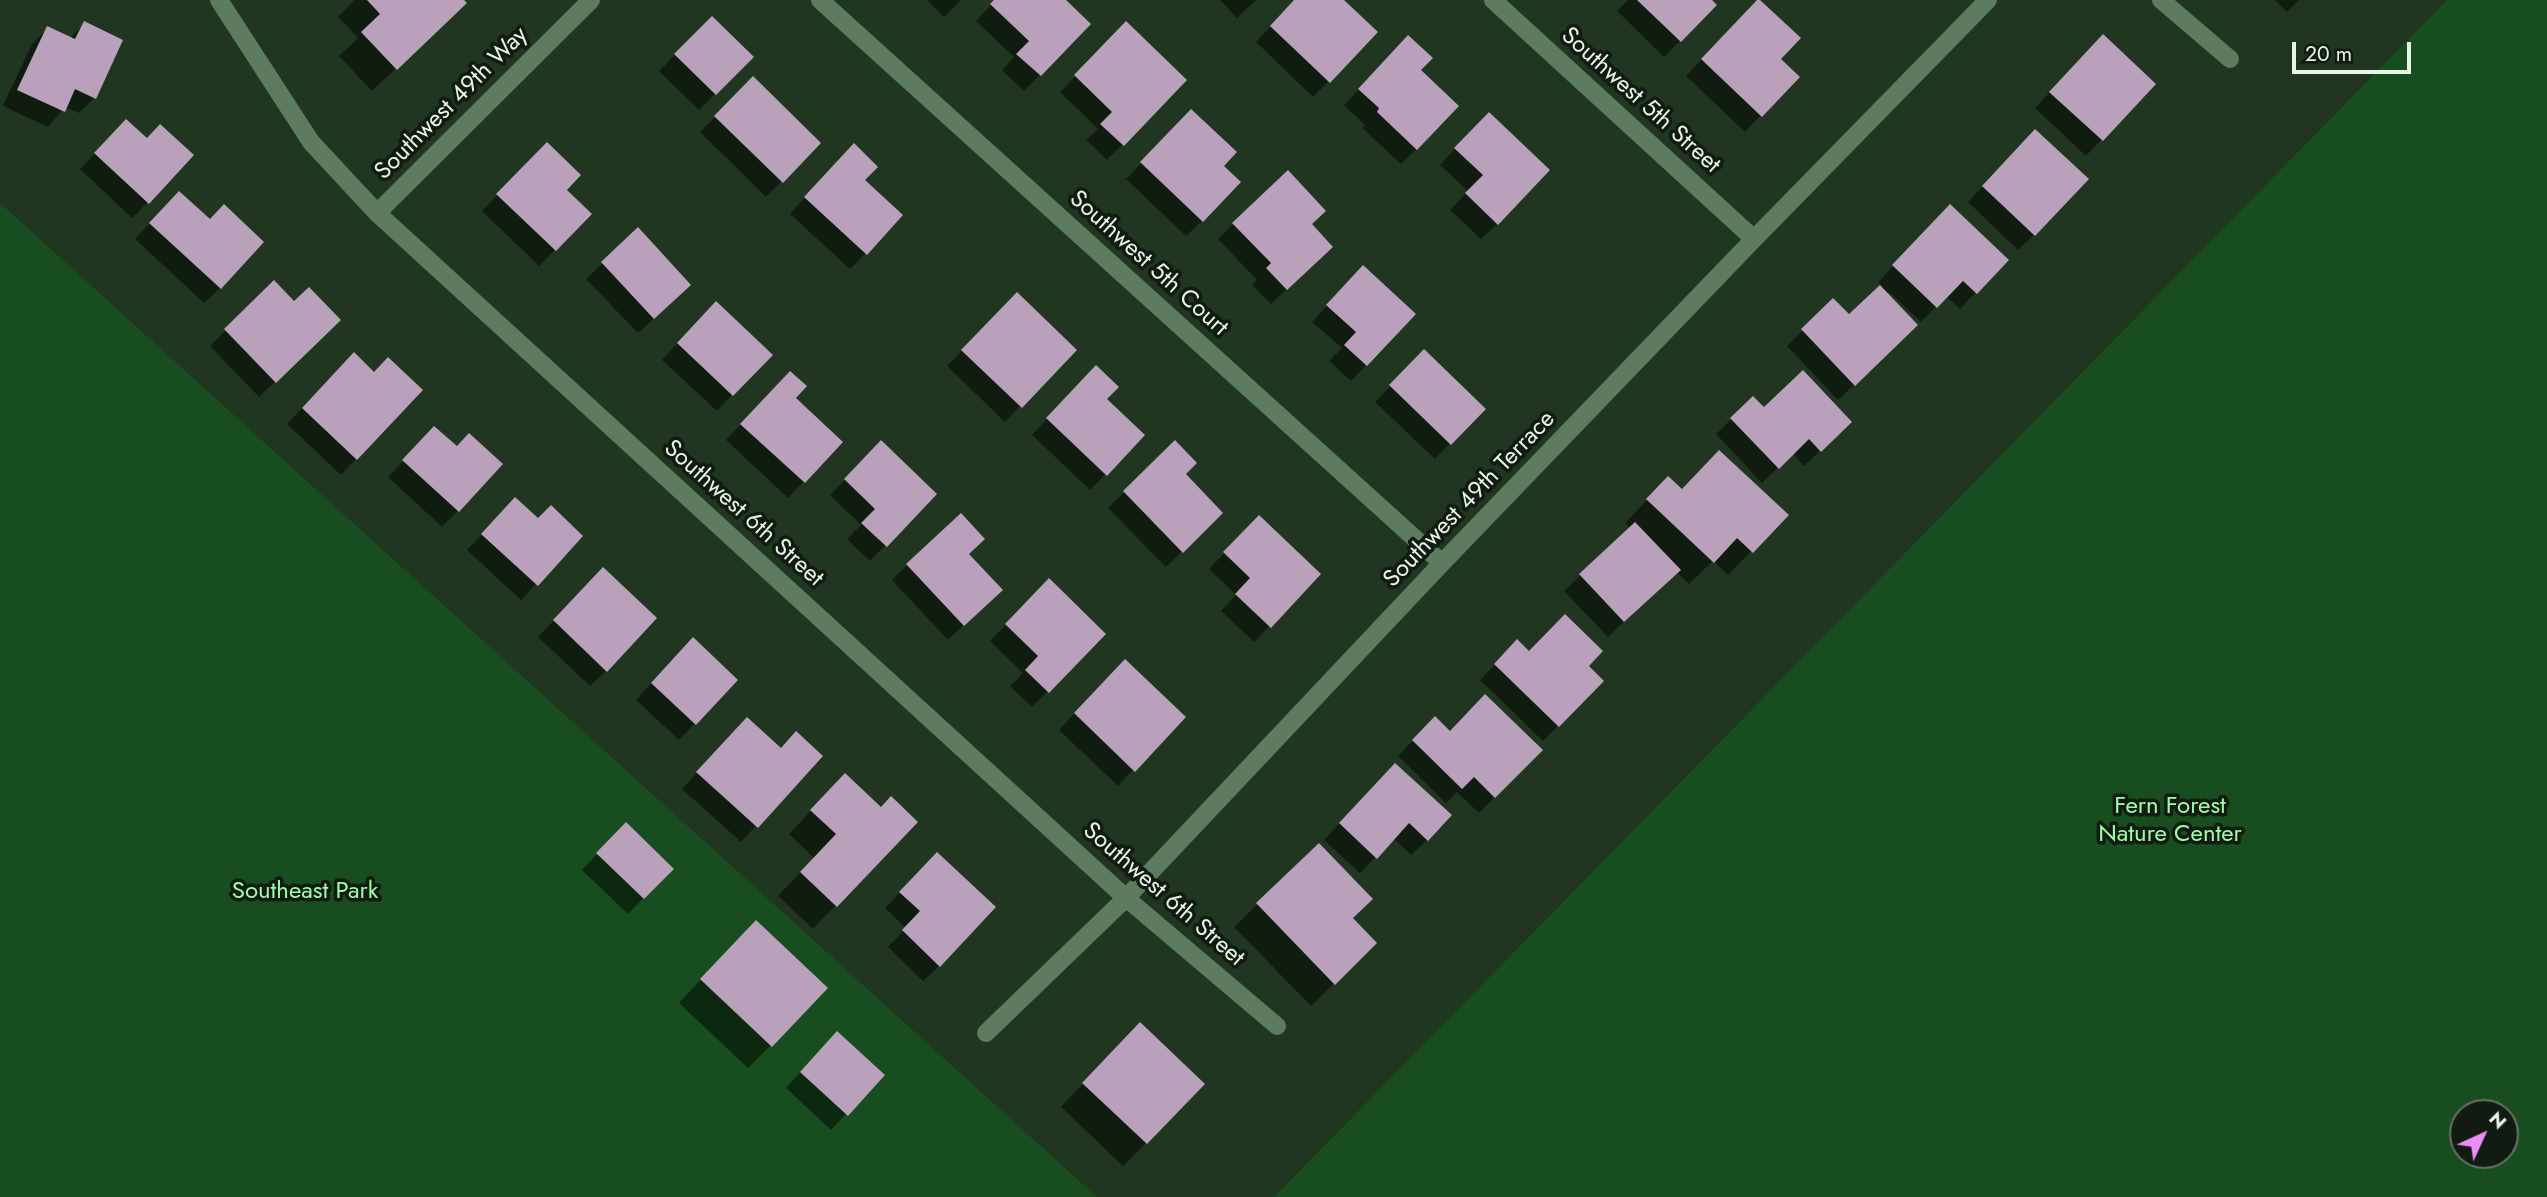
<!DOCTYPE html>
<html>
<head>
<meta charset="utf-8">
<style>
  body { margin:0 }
  #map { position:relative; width:2547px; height:1197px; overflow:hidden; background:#203621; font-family:Jost,sans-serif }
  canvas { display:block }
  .north { position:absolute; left:2449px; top:1099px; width:70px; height:70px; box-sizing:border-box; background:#111b12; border:2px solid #677267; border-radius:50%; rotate:45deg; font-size:19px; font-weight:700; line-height:28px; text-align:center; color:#e7f5e7 }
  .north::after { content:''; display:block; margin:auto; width:24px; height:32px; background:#ed8cf9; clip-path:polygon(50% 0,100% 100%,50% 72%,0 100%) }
  .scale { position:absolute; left:2292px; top:42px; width:119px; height:32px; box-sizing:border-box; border:4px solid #e7f5e7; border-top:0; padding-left:9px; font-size:21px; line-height:24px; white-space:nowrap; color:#e7f5e7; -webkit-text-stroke:5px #111b12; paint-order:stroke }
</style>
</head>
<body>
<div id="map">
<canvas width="2547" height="1197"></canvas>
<div class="north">N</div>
<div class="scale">20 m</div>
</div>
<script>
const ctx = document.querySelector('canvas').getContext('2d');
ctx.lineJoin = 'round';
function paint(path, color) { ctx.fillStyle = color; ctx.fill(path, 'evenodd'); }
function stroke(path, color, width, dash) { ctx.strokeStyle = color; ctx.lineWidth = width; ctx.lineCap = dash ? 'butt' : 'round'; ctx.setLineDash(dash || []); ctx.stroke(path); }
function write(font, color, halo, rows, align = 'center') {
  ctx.font = font + ' Jost,sans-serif'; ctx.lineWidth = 7; ctx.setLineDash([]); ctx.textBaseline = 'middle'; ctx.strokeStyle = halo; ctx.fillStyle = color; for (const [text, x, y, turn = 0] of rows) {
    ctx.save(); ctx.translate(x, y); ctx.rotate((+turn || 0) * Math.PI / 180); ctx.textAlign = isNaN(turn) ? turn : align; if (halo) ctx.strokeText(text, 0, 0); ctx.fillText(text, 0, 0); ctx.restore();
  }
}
paint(new Path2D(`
  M2447 0H2547V1197H1274ZM2463 1113H2505V1155H2463Z
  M0 203 1097 1197H0Z`), '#174d1f');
paint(new Path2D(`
  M354 0H462L441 26 372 91 339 56 358 38 338 17Z
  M927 0H961L944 17Z
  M996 0H1064L1089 24 1024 91 1002 70 1014 57 976 21Z
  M1220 0H1256L1237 18Z
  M1295 0H1342L1329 81 1313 97 1256 42Z
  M1628 0H1710L1715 5 1664 57 1617 11Z
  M2275 0H2299L2287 12Z
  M1743 16 1779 59 1797 77 1745 132 1686 76Z
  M712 18 751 57 699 110 659 71Z
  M85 23 95 97 79 113 65 107 48 127 3 106 32 44 48 28 69 39Z
  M1111 39 1185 80 1107 160 1086 140 1098 129 1060 92Z
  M2087 52 2154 84 2086 156 2035 108Z
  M1393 53 1419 71 1416 149 1401 164 1362 128 1365 125 1344 105Z
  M753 79 819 143 766 197 700 132Z
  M1175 127 1222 166 1202 221 1186 236 1126 179Z
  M1473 130 1497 224 1481 239 1450 210 1468 191 1440 165Z
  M111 137 148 202 132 218 80 169Z
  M547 144 565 190 590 214 539 266 482 211Z
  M2019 147 2034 235 2018 250 1968 202Z
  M838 161 863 181 866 253 850 269 790 214Z
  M163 209 220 288 204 303 135 239Z
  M1935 222 2006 260 1960 309 1946 296 1921 322 1889 292 1886 294 1900 341 1838 400 1787 346 1833 300 1848 317 1881 285 1878 282Z
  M1233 224 1310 225 1315 262 1271 304 1252 285 1257 280 1218 239Z
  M638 230 674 300 638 333 586 279Z
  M274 283 294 304 339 320 259 397 210 346Z
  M1348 283 1366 365 1351 381 1329 361 1342 348 1312 322Z
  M1001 310 1020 406 1005 422 947 366Z
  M700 319 732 395 717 411 662 360Z
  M1424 351 1484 409 1435 459 1375 402Z
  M338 370 374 374 421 390 341 475 287 424Z
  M1080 383 1105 399 1143 435 1090 490 1032 435Z
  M774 389 841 442 788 498 726 440Z
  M1753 398 1764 410 1834 438 1804 466 1793 453 1762 483 1716 434Z
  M881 443 935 494 870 561 847 539 861 525 830 495Z
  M1175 443 1183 474 1221 513 1166 567 1108 508Z
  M419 444 456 448 501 465 442 527 388 477Z
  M1668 478 1681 491 1786 515 1728 575 1713 561 1689 584 1676 572 1608 637 1564 591 1630 528 1625 523Z
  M500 515 536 584 521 600 467 550Z
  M1259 518 1319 574 1254 642 1221 611 1236 595 1209 569Z
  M967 554 985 605 948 640 892 580 907 565Z
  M1049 580 1104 634 1032 707 1010 686 1023 673 990 641Z
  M587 585 606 671 590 686 538 637Z
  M1517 642 1529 653 1602 681 1543 741 1480 680Z
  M677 655 736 680 679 740 636 700Z
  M1109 677 1133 770 1118 786 1059 730Z
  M1435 718 1450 733 1540 750 1479 813 1457 792 1446 803 1398 756Z
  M732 735 780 750 820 756 741 842 682 789Z
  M1380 780 1427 840 1411 855 1393 838 1360 873 1324 840Z
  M822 799 880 809 915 822 813 929 778 896 814 858 789 834Z
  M610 840 672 869 628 914 582 870Z
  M1319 845 1351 919 1352 966 1311 1006 1234 927Z
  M921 870 939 966 923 981 888 947 906 928 885 908Z
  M733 945 771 1045 748 1068 679 1003Z
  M1117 1047 1146 1143 1123 1166 1061 1107Z
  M821 1049 882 1075 831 1130 786 1088Z`), '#0007');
paint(new Path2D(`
  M367 0H464L467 3 397 70 361 32 380 14Z
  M994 0H1066L1091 24 1041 76 1016 54 1029 41 990 4Z
  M1294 0H1344L1378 32 1330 83 1270 26Z
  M1637 0H1712L1717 5 1681 42Z
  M1757 0H1760L1801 38 1781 59 1800 77 1762 117 1701 59Z
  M712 16 754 57 716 95 674 54Z
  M84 21 123 40 96 99 75 89 65 112 17 90 47 26 75 39Z
  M1126 21 1187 80 1124 146 1100 124 1112 112 1074 75Z
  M2103 34 2156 84 2103 141 2049 92Z
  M1408 35 1433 58 1421 70 1459 106 1417 150 1377 112 1379 108 1358 89Z
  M753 76 821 143 783 183 714 116Z
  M1191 109 1237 152 1224 166 1241 182 1203 222 1140 162Z
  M1489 112 1550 170 1498 225 1465 193 1483 175 1454 148Z
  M126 119 147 138 160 124 194 155 149 204 94 153Z
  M2035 129 2089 179 2035 236 1982 186Z
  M547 142 581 175 567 190 592 214 556 251 496 194Z
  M854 143 878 167 865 180 903 215 867 255 804 197Z
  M1288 170 1326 211 1312 224 1333 247 1287 290 1266 268 1271 263 1232 223Z
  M179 191 210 219 224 204 264 242 221 289 149 223Z
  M1950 204 2009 260 1977 294 1963 281 1937 308 1892 265Z
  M638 227 691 285 654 319 601 262Z
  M1363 265 1416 314 1367 366 1344 345 1356 332 1326 305Z
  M274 280 294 301 309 287 341 320 276 383 224 329Z
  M1880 285 1918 325 1855 386 1801 329 1833 298 1849 314Z
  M1017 292 1077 350 1022 408 961 350Z
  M716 301 773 355 733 396 677 343Z
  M1424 349 1486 409 1451 445 1389 385Z
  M354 352 374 372 388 357 423 390 357 460 302 408Z
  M1096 365 1119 387 1107 399 1145 435 1107 476 1046 418Z
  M1803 370 1852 422 1821 452 1809 439 1779 469 1730 418 1753 396 1764 407Z
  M790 371 807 386 796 398 843 442 805 483 740 424Z
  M434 426 457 446 469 433 503 464 459 512 402 460Z
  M881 440 937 494 887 547 861 523 875 509 844 479Z
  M1175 440 1197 463 1186 474 1223 513 1183 553 1123 491Z
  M1719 450 1789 515 1753 553 1737 538 1714 563 1646 499 1668 476 1682 489Z
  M515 497 538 518 551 505 583 536 538 586 481 534Z
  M961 513 985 539 969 554 1003 590 964 626 906 564Z
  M1259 515 1321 574 1271 628 1235 594 1250 578 1223 552Z
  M1635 522 1681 570 1624 622 1579 574Z
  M603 567 657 618 607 672 553 620Z
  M1049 578 1106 634 1049 693 1025 670 1038 656 1005 624Z
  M1565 614 1603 651 1589 666 1604 681 1559 727 1494 664 1517 639 1529 651Z
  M693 637 738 680 696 725 651 683Z
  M1125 659 1186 717 1135 772 1074 713Z
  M1485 694 1543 750 1495 798 1474 777 1462 789 1412 740 1435 716 1450 731Z
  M747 717 781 748 796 731 823 756 758 828 696 772Z
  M1395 763 1452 815 1428 841 1409 823 1377 859 1339 823Z
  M845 773 881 807 891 796 918 822 837 907 800 872 836 834 810 810Z
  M626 822 674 869 644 899 596 853Z
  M1319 843 1373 899 1353 918 1377 943 1335 985 1256 903Z
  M937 852 996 907 940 967 902 930 920 911 899 892Z
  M756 920 828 988 772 1047 700 979Z
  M1140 1022 1205 1084 1147 1144 1082 1083Z
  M837 1031 885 1075 848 1116 800 1072Z`), '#b9a1bc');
stroke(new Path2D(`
  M219 0 311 142 377 213 1126 898 1277 1026
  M820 0 1442 563
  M1493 0 1754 239
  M2161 0 2230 59
  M377 213 591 0
  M986 1033 1126 898 1442 563 1754 239 1988 0`), '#5d7b5e', 18);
write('24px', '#e7f5e7', '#111b12', [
  ["Southwest 5th Street",1640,101,42],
  ["Southwest 49th Way",452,104,-45],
  ["Southwest 5th Court",1148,264,42],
  ["Southwest 49th Terrace",1470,500,-46],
  ["Southwest 6th Street",743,514,42],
  ["Southwest 6th Street",1163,895,41]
]);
write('24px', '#9cfea4', '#111b12', [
  ["Fern Forest",2170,807],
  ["Nature Center",2170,835],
  ["Southeast Park",305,892]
]);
</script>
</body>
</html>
